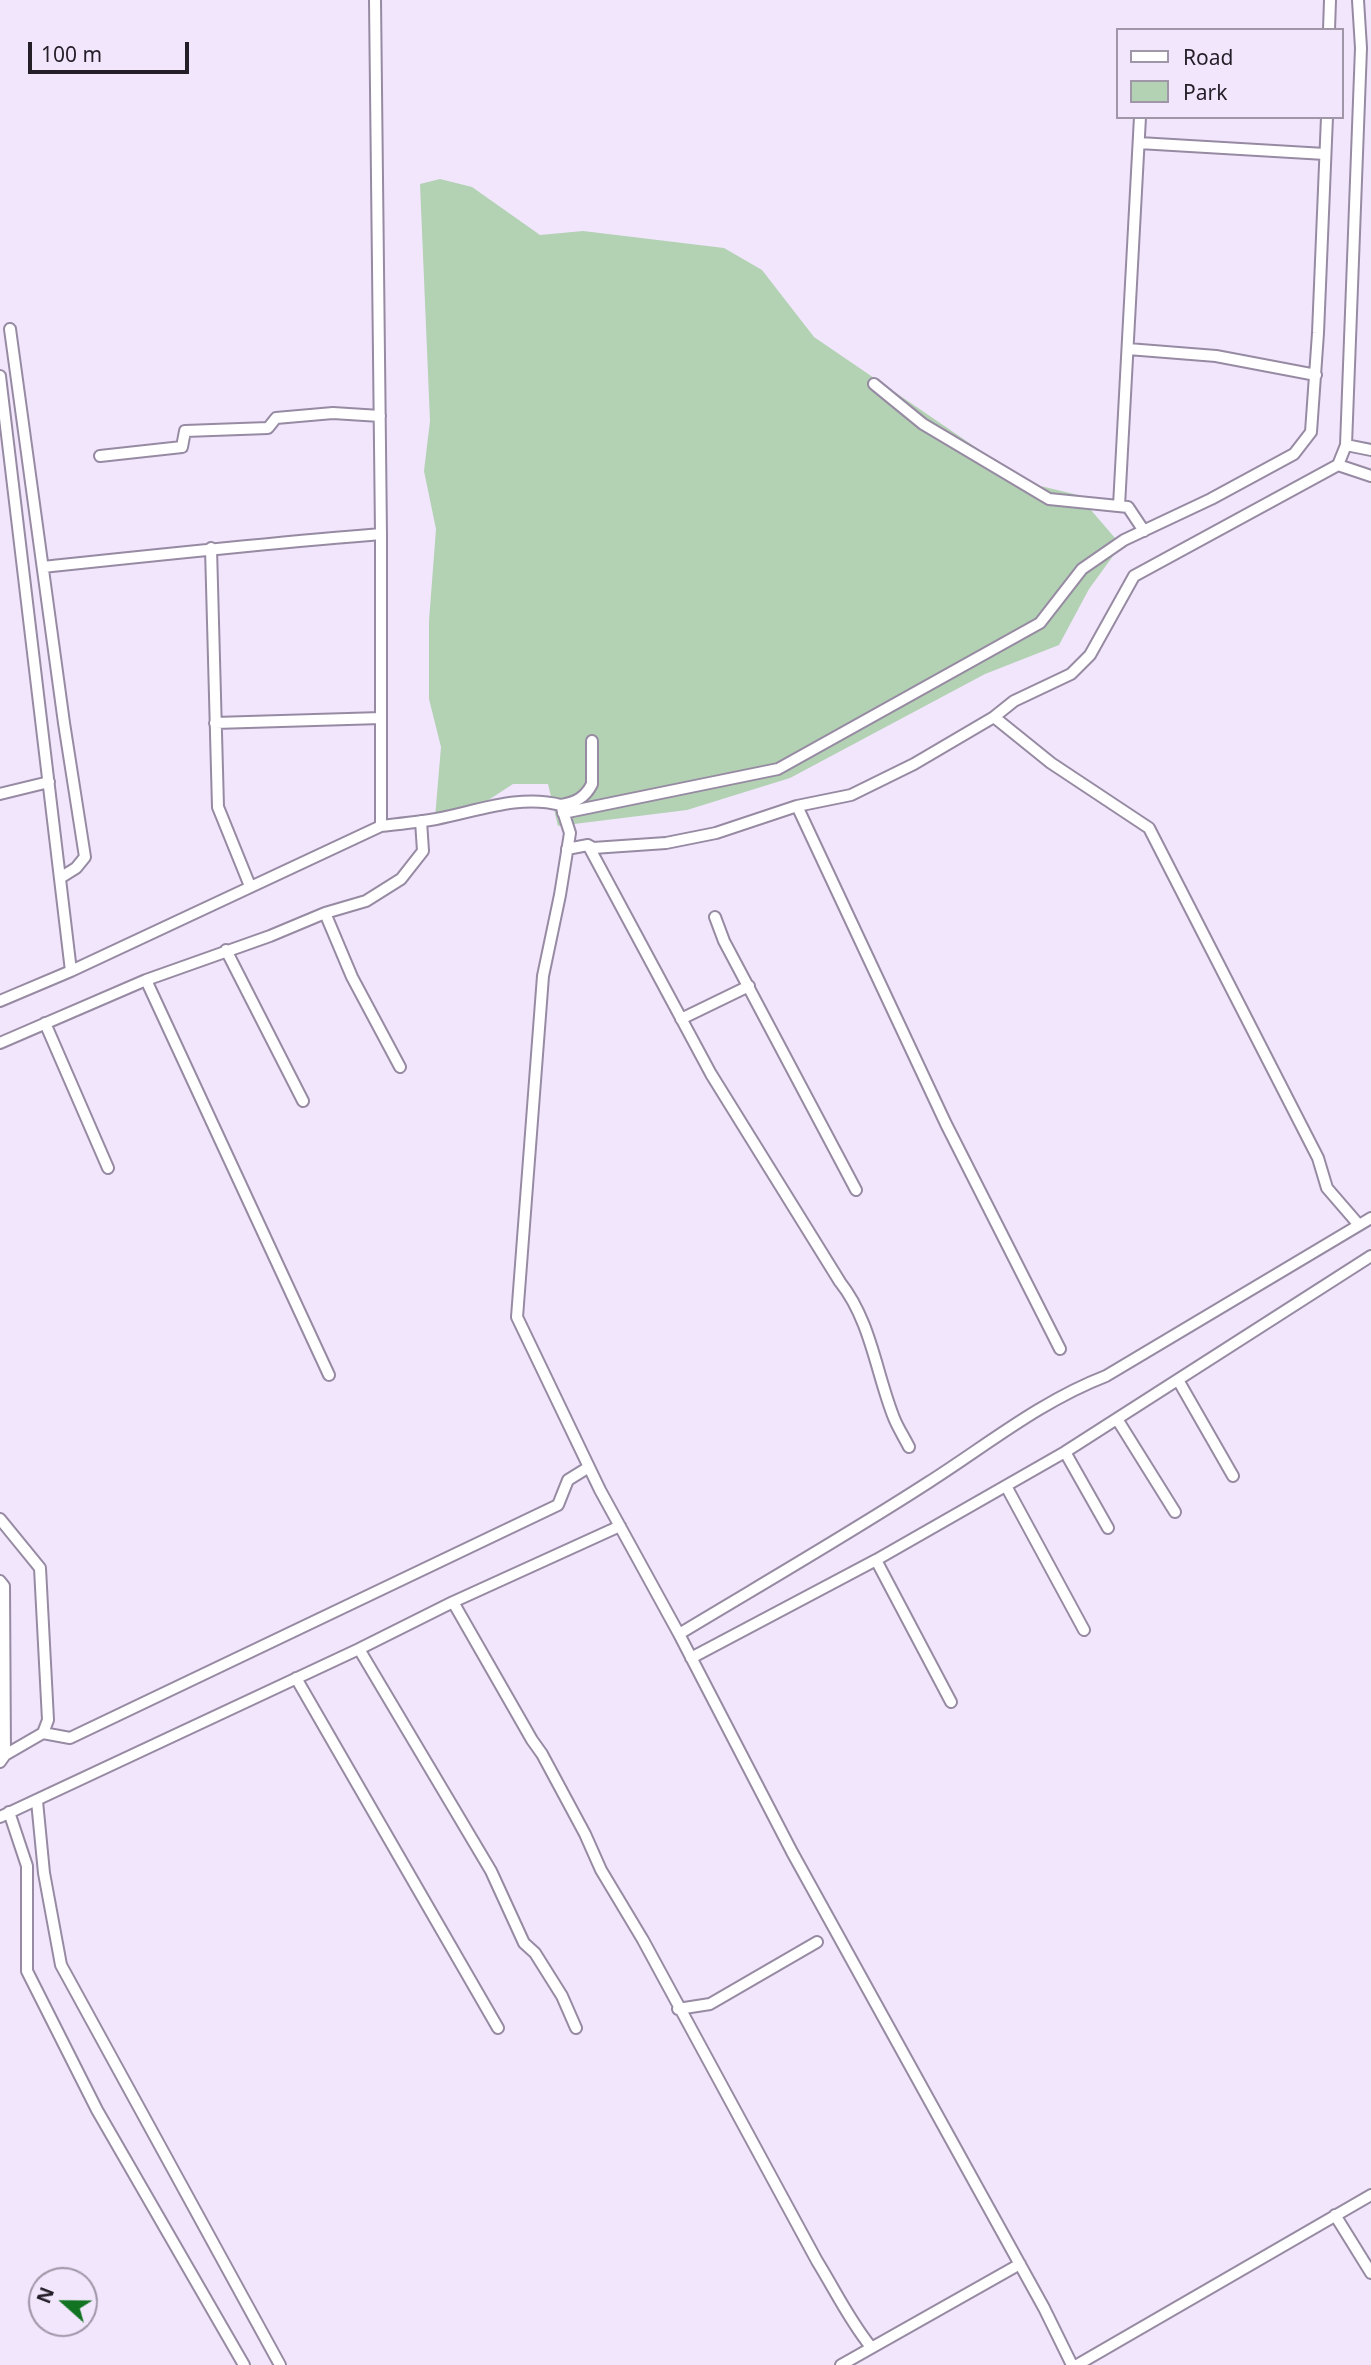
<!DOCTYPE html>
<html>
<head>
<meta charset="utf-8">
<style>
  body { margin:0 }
  #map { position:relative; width:1371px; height:2365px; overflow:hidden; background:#f1e6fc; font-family:"Noto Sans",sans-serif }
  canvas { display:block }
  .legend { position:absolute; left:1116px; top:28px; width:228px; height:91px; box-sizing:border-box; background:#f1e6fc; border:2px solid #9f96a7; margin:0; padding:9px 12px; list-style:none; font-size:21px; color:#241e28 }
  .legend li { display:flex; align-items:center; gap:14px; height:35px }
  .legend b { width:35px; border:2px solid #9f96a7 }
  .north { position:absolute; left:28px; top:2267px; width:70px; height:70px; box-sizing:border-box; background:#f1e6fc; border:2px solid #9f96a7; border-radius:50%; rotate:291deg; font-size:19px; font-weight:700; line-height:28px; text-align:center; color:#241e28 }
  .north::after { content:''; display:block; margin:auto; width:24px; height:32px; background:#127322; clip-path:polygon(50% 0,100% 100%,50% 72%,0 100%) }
  .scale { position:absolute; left:28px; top:42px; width:161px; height:32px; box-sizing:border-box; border:4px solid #241e28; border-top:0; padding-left:9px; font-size:21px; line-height:24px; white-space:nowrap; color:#241e28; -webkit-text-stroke:5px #f1e6fc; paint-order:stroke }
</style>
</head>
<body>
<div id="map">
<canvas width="1371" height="2365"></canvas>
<ul class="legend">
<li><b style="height:9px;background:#fff"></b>Road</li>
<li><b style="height:19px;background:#b3d1b3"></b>Park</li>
</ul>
<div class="north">N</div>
<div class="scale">100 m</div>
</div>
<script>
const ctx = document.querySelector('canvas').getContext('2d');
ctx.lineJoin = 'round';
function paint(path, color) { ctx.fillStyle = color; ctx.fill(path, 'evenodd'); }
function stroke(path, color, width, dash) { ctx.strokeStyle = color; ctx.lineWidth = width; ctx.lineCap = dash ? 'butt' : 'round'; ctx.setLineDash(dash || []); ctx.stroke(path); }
paint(new Path2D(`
  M440 179 472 187 540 235 583 231 724 248 762 270 814 337 1028 483 1078 495 1121 545 1089 589 1059 645 985 674 790 778 687 810 558 826 548 784H513L473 810 435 818 441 747 429 699V621L436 529 424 471 430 421 420 184Z`), '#b3d1b3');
const minor = new Path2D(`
  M375 0 381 534V826
  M1329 30 1330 0
  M1139 143 1325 154
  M10 329 64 723 85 857 76 868 60 878
  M1128 349 1216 356 1316 375
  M0 376 71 971
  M874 384 923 424 1049 499 1128 507 1144 531
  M1346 445 1371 450
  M100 456 182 447 185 431 268 428 276 418 333 413 380 416
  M1338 465 1371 476
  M1119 506 1140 117
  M211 548 218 807 250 886
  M43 567C156 555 268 543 381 534
  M994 717 1014 701 1071 674 1090 655 1134 576 1338 465 1346 445 1361 48 1358 0
  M215 723 381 718
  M0 794 49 782
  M561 805C576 802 585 798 592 784V741
  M797 806 946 1124 1060 1349
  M563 813 778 769 1040 623 1082 569 1124 540 1211 499 1294 454 1311 432 1318 333 1327 117
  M588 845 711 1074 840 1282C871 1321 876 1373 894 1418 898 1428 904 1437 909 1447
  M567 849 588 845 593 848 666 843 716 833 797 806 851 795 914 764 994 717 1051 763 1149 828 1318 1158 1327 1188 1359 1225
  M325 913 352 977 400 1067
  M715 917 724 941 856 1190
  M226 950 303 1101
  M146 980 329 1375
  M0 1001 71 971 381 826C399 824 418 822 436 819 478 811 519 794 561 805L570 833 560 895 543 976 517 1317 600 1490 679 1634 792 1852 1044 2308 1072 2365
  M681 1019 749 986
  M45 1023 108 1168
  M0 1043 146 980 270 936 325 913 366 901 401 879 423 851 421 821
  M1178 1380 1233 1476
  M1117 1419 1175 1512
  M1065 1452 1108 1528
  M1006 1486 1084 1630
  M0 1519 40 1568 48 1720 43 1733 5 1755 0 1762
  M876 1560 951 1702
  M0 1581 4 1586 5 1755
  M453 1602 532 1740 542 1754 585 1834 601 1870 643 1940 817 2261C835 2290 849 2320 871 2347
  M679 1634C762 1584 847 1535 929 1482 987 1445 1041 1401 1106 1376L1371 1218
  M359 1649 491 1871 524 1943 535 1953 562 1996 576 2028
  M691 1658 876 1560 1065 1452 1371 1256
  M296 1678 498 2028
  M43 1733 70 1738 558 1505 568 1480 589 1467
  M37 1801 44 1873 61 1965 280 2365
  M9 1812 27 1866V1971L97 2110 244 2365
  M0 1817 359 1649 453 1602 620 1526
  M678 2009 710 2004 817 1942
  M1335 2215 1371 2273
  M841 2365 1020 2264
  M1077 2365 1371 2195`);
stroke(minor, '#978aa3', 14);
stroke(minor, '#fff', 10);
</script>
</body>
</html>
